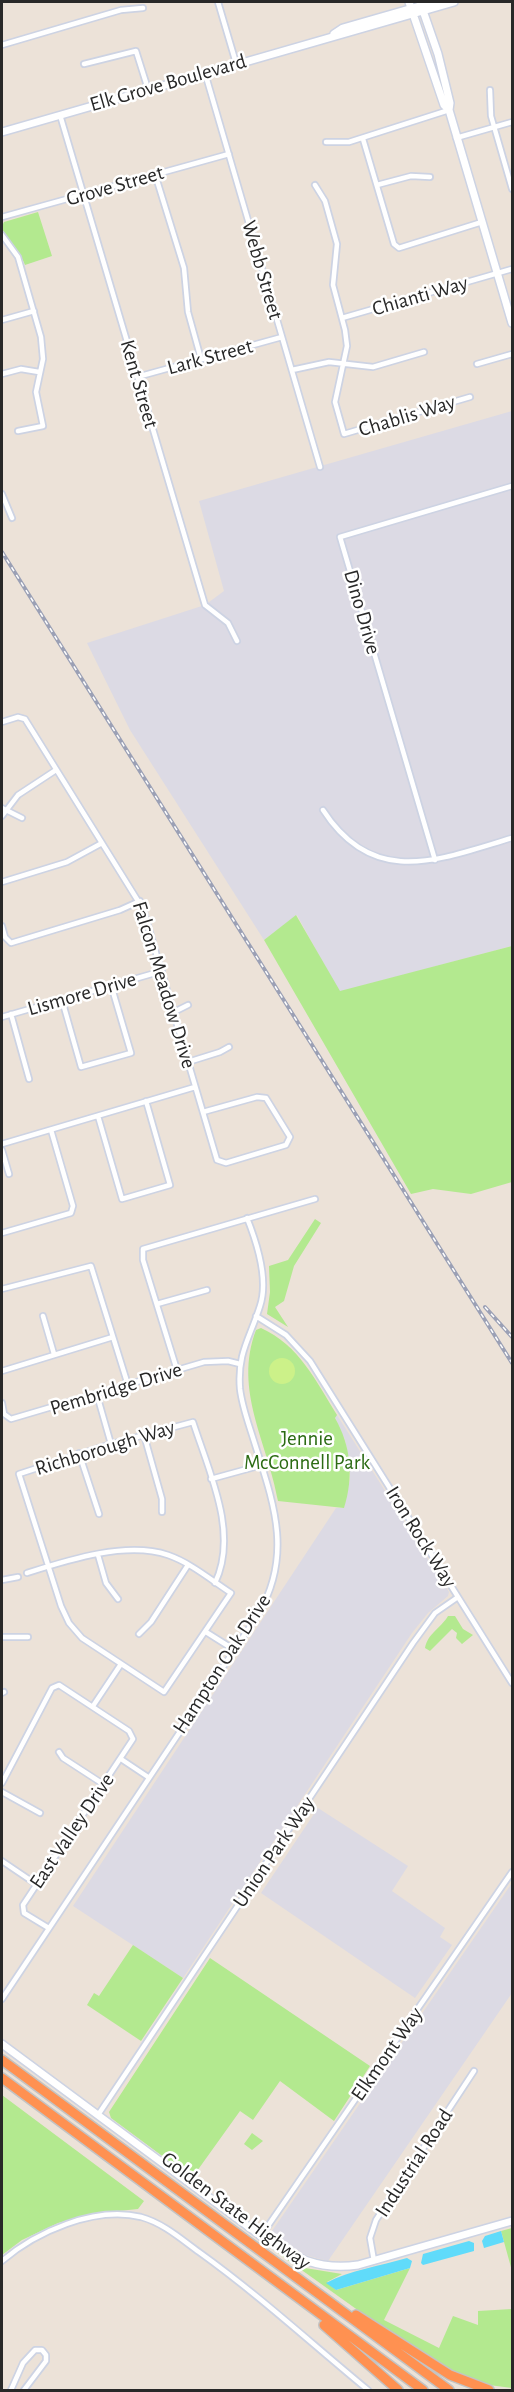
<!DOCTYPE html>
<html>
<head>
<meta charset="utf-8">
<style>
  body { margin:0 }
  #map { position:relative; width:514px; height:2392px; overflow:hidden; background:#ece2d8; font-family:"Alegreya Sans",sans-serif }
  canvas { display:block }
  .frame { position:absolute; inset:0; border:3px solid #282828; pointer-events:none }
</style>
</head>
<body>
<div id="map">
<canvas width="514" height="2392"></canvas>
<div class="frame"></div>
</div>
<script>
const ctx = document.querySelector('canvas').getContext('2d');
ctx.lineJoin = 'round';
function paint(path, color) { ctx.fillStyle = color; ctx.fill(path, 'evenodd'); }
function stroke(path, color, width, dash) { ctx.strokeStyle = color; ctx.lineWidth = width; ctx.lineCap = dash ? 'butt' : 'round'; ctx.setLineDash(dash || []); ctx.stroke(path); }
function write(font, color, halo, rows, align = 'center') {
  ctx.font = font + ' "Alegreya Sans",sans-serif'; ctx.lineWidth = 5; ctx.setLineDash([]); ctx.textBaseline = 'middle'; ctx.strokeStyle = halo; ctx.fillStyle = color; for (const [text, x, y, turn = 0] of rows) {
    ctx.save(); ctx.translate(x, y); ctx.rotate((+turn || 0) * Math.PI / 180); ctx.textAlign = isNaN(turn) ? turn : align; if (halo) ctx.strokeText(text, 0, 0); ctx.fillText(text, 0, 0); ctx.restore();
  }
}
paint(new Path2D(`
  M512 411V946L339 992 297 915 264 940 130 730 87 643 205 605 224 591 199 501Z
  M337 1415 449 1592 448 1596 428 1613 412 1633 183 1978 73 1906 336 1508H344L350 1479V1465L345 1440 335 1417Z
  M318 1808 408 1866 392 1891 445 1928 440 1937 452 1945 415 1998 261 1893Z
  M512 1883V1993L328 2261 302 2254 290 2248 272 2236V2231Z`), '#dcdae4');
paint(new Path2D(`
  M38 212 52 256 25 265C20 250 4 241 2 226L4 222Z
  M296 915 340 991 512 946V1182L471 1194 433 1189 411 1194 264 940Z
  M315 1219 321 1223 294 1266 284 1301 275 1307 288 1327 267 1314 270 1292 269 1266 288 1260Z
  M261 1328C299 1345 316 1381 337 1415L335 1418C351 1446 354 1477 344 1508L278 1501C268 1443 233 1390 256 1330Z
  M448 1616H455L463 1629 473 1635 462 1644 456 1638 457 1633 452 1629 430 1651 425 1648C428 1633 441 1628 448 1616Z
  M133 1945 183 1978 141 2041 87 2005 94 1993 99 1996Z
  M210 1958 370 2066 334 2121 280 2081 253 2120 240 2111 192 2178 111 2118 109 2112Z
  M2 2095 144 2201 138 2209 99 2213 58 2223 22 2240 2 2255Z
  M252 2133 263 2141 252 2150 244 2144Z
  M512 2228V2271L501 2231Z
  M268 2246 305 2268 342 2274 327 2282 336 2290 410 2268 384 2320 439 2348 453 2316 478 2325V2311L512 2309V2388L481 2384 446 2367 380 2326Z`), '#b3e98f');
paint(new Path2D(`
  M269 1371a13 13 0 1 1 26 0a13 13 0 1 1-26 0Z`), '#ccf189');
paint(new Path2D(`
  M501 2231 504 2242 484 2248 482 2241 485 2236Z
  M469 2241 474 2243V2251L423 2265 421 2263 423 2254Z
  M407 2258 412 2261 410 2268 336 2290 326 2283C350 2270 380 2266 407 2258Z`), '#60dbfa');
const street = new Path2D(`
  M218 2 236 63
  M2 45 121 10 143 8
  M84 64 136 51 148 89
  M205 73 320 467
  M490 90 491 116 512 189
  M60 115 205 605 228 623 237 641
  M456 138 512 122
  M363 139 394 244 399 248 482 222
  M326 142H349L449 110
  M155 174 184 268 188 312 201 359
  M315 185 325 201 337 244 333 285 345 330 347 346 335 402 344 434 470 397
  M377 185 411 176 430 177
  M2 217 229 154
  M2 235 18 257 41 337 43 359 36 392 43 426 18 431
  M342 318 512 269
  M2 320 34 311
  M477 364 512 354
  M292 370 329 362 373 367 424 352
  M2 374 21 369 39 372
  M137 377 282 337
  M2 494 12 518
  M2 722 18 717 25 719 143 909 217 1160 226 1163 286 1145 290 1137 266 1098 257 1097 203 1112
  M2 808 22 818
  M323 810C374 889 440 859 512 838
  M2 816 18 795 56 770
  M435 860 340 537 512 486
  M2 882 67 862 102 843
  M2 926 5 937 11 943 120 910 140 901
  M62 1000 81 1067 131 1053 111 985
  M174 1012 188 1005
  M11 1014 29 1079
  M2 1017 162 971
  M188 1062 220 1052 229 1047
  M98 1116 122 1199 170 1185 146 1101
  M2 1144 195 1087
  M2 1150 9 1174
  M2 1233 71 1213 73 1206 51 1130
  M2 1289 91 1266 128 1385
  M157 1304 207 1290
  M43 1316 54 1354
  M256 1316 286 1335 310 1361 512 1683
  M177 1370 143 1260V1249L315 1199
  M2 1371 113 1337
  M97 1395 111 1444
  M2 1403 4 1414 11 1419 204 1362 228 1361 240 1364
  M144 1435 162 1499V1512
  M79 1453 99 1514
  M211 1479 262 1465
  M98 1555 106 1583 118 1599
  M27 1573C68 1560 126 1541 168 1555 191 1563 211 1580 231 1593L164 1692 82 1638 69 1623 61 1606 19 1474 111 1444 193 1422C209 1472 239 1533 215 1583
  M2 1580 18 1577
  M206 1632 233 1649
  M139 1634 151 1622 188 1565
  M2 1637H28
  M2 1693 4 1692
  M93 1706 121 1664
  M59 1752 63 1758 103 1784
  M121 1759 148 1777
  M2 1783 52 1688 59 1685 129 1731 133 1739 23 1905 24 1913 47 1927
  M2 1792 40 1813
  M2 1861 36 1884
  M2 1999 259 1613C294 1552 272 1499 253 1438 248 1422 242 1406 240 1389 237 1353 250 1338 260 1306 269 1279 257 1243 247 1218
  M98 2115 413 1643 435 1613 458 1597
  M261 2236 512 1872
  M2 2261C36 2232 94 2206 141 2217 163 2223 181 2239 199 2252 259 2295 312 2344 368 2390
  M374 2261 370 2238 376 2220 474 2071
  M11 2390 23 2363 35 2350H42L46 2355V2361L24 2390`);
const secondary = new Path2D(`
  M409 2 444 105 449 110 512 323
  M420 2 438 54 450 103 449 110
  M334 34 343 28 434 2
  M2 132 454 2
  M2 2044 261 2236C292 2257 319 2271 358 2265L512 2221`);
const highway = new Path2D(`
  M2 2060 449 2390
  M2 2078 423 2390
  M356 2315 450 2375 489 2390
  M324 2325 398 2390`);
stroke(street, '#cdd3e3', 8);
stroke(secondary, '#cdd3e3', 10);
stroke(highway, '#c3c3c3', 12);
stroke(street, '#fff', 4.5);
stroke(secondary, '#fff', 7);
stroke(highway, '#ff9151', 9);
const rail = new Path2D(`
  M2 552 512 1363
  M485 1307 512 1337`);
stroke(rail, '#9ba0b5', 4);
stroke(rail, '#fff', 1.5, [4.5]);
write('21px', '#282828', '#fff', [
  ["Elk Grove Boulevard",168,83,-16],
  ["Grove Street",115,186,-16],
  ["Webb Street",262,270,74],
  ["Chianti Way",420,296,-16],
  ["Lark Street",210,357,-15],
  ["Kent Street",139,384,74],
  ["Chablis Way",407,416,-17],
  ["Dino Drive",362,612,74],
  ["Falcon Meadow Drive",164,985,73],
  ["Lismore Drive",82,994,-16],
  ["Pembridge Drive",116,1389,-17],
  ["Richborough Way",105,1448,-17],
  ["Iron Rock Way",421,1537,58],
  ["Hampton Oak Drive",222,1664,-57],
  ["East Valley Drive",72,1831,-56],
  ["Union Park Way",274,1852,-56],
  ["Elkmont Way",387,2054,-55],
  ["Industrial Road",414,2163,-57],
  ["Golden State Highway",236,2211,37]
]);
write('21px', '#2b6b13', '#fff', [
  ["Jennie",307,1439],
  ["McConnell Park",307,1463]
]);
</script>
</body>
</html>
